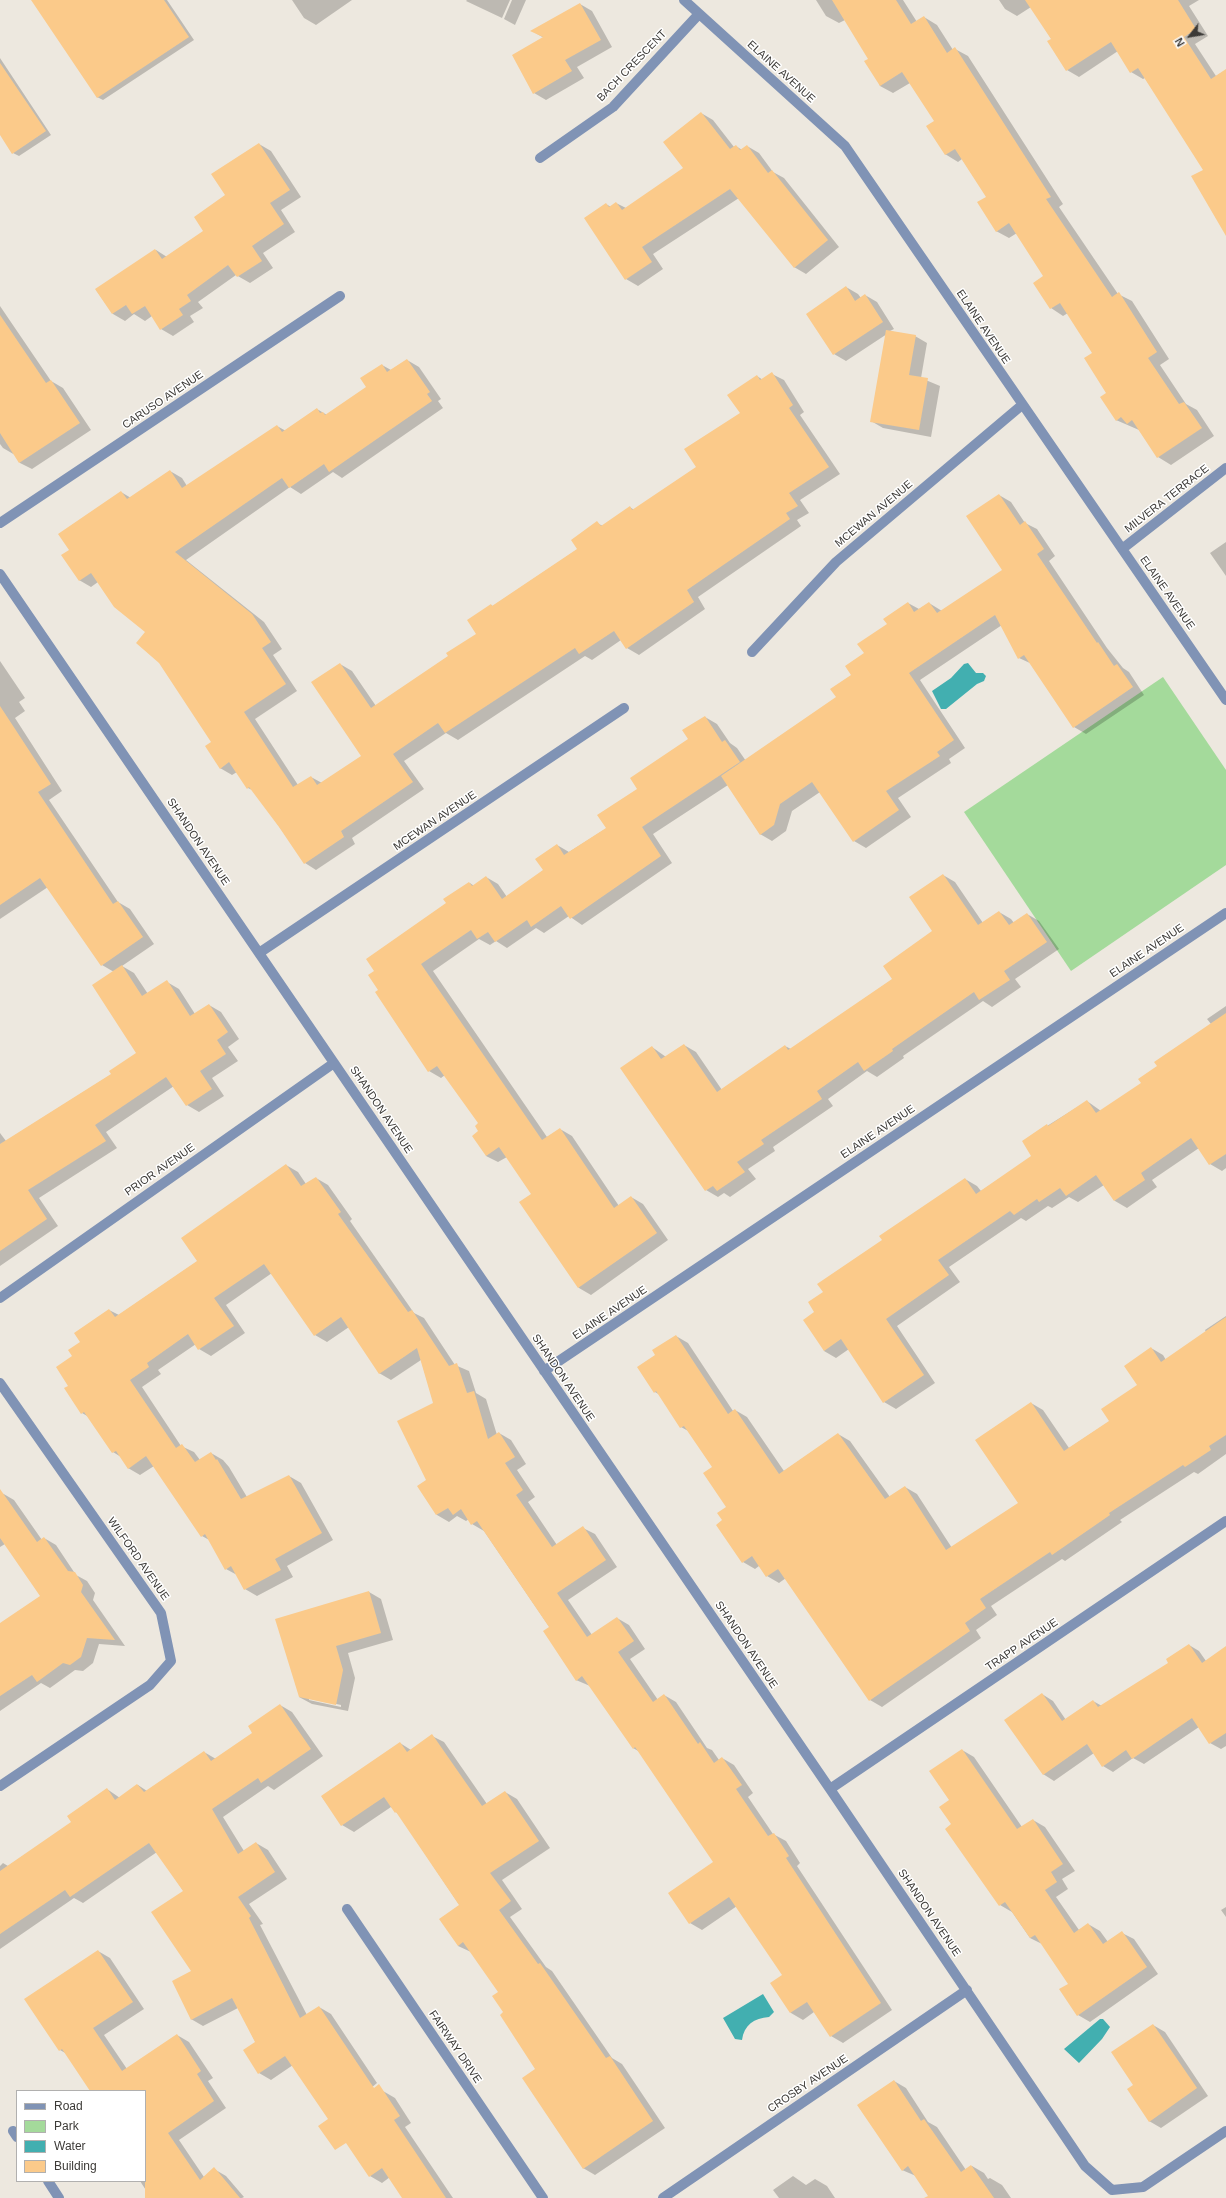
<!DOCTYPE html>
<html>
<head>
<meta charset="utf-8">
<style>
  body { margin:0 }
  #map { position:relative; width:1226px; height:2198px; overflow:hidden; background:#ede8df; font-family:Arial,sans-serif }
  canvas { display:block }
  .legend { position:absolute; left:16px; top:2090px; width:130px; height:92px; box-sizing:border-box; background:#fff; border:1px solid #b1b0af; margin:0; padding:5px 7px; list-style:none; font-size:12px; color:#3c3a37 }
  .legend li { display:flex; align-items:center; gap:8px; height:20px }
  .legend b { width:20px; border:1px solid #b1b0af }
  .north { position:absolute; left:1170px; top:16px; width:40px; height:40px; -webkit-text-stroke:3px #fff; paint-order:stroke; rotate:239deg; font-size:11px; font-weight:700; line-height:16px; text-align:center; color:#3c3a37 }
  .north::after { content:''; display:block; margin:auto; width:14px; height:18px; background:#3c3a37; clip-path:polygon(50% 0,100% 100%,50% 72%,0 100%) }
</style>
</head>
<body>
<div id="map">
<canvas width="1226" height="2198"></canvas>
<ul class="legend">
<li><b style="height:5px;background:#8093b5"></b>Road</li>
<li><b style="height:11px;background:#a4da9b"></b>Park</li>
<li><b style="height:11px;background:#42afb0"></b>Water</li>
<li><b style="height:11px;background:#fbca8a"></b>Building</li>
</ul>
<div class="north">N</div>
</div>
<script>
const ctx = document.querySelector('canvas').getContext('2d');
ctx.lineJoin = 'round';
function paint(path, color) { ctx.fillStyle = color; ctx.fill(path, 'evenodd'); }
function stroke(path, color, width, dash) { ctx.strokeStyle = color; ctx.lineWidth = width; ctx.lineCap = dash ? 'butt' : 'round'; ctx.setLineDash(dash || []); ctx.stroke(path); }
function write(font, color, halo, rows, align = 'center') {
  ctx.font = font + ' Arial,sans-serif'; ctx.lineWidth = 3; ctx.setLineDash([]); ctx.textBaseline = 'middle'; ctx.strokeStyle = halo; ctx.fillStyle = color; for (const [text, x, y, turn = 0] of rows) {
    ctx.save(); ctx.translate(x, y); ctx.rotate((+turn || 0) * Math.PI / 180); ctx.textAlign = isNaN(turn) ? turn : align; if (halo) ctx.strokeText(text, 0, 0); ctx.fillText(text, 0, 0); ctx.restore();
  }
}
paint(new Path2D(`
  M1163 677 1226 770V865L1071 971 964 812Z`), '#a4da9b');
paint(new Path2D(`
  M968 663 976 673H983L986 676 984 681 977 684 946 709H941L932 691 951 678 964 664Z
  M763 1994 774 2012 769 2017C754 2018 744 2025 742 2040L735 2039 723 2018Z
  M1100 2019H1103L1110 2027 1102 2039 1079 2063 1064 2049Z`), '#42afb0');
paint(new Path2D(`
  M41 0H167L194 40 103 100 97 97Z
  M292 0H352L316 25 304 18Z
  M510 0 502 18 466 1 467 0Z
  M512 0H526L515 25 504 19Z
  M816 0H903L917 22 924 17 937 25 953 50 955 49 968 56 1063 204 1059 207 1118 294 1132 301 1169 359 1160 365 1186 404 1197 410 1214 436 1171 465 1158 457 1139 430 1116 420 1093 353 1068 313 1063 316 1051 308 1045 276 1017 233 1009 238 996 231 987 197 962 159 958 162 945 154 935 121 910 83 893 93 880 86 869 59 845 20 839 23 826 16Z
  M999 0H1199L1189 6 1208 36 1195 44 1216 76 1226 70V231L1205 170 1145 78 1143 79 1131 72 1118 51 1079 77 1067 70 1052 40 1031 7 1017 16 1005 9Z
  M580 4 592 11 612 47 577 67 584 78 546 100 534 93 544 38 532 31Z
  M0 58 51 135 19 156 13 153 0 133Z
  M701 113 713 120 734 147 736 146 742 150 747 146 759 153 773 172 784 178 839 247 806 274 794 267 739 198 653 254 663 269 638 286 626 279 606 204 611 207 616 203 626 208 685 168Z
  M259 144 271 151 301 197 281 210 295 232 263 253 273 268 250 283 236 275 198 302 203 308 190 316 194 322 173 336 161 329 152 316 145 321 134 314 125 321 113 314 96 290 156 250 167 257 205 231Z
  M846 287 858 294 861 298 865 295 877 302 894 329 890 331 915 336 927 343 921 378 940 386 931 437 883 428 871 421 887 334 846 361 834 354Z
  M0 306 51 381 63 388 91 430 32 469 20 463 15 455 3 448 0 444Z
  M407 360 419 367 441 399 438 401 443 408 342 478 333 472 301 494 290 487 186 560 264 622 282 649 273 655 297 691 255 719 298 785 311 777 322 783 362 756 340 664 352 671 376 706 449 656 477 634 491 605 493 606 578 549 597 523 603 526 630 507 634 510 697 467 741 413 757 376 763 380 772 374 784 380 804 412 800 415 840 474 800 500 809 513 797 520 801 526 698 597 705 609 639 655 627 648 621 640 592 660 585 656 458 740 446 733 404 761 424 789 352 838 355 844 316 870 305 863 254 791 248 788 237 772 232 775 220 768 212 742 147 632 98 582 91 587 79 580 70 550 121 492 131 498 170 471 182 478 187 486 277 426 286 431 317 409 327 415 368 388 382 365 391 370Z
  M999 495 1011 502 1025 523 1037 529 1055 556 1049 561 1107 648 1123 668 1129 672 1144 695 1086 734 1074 727 1032 664 1019 658 1002 625 920 680 965 748 949 759 951 763 898 798 911 817 866 848 854 841 820 792 792 811 786 831 772 841 760 834 728 785 653 834 672 863 582 925 569 916 544 933 536 928 507 948 496 941 490 945 479 939 433 971 547 1137 560 1129 572 1136 619 1206 631 1197 643 1204 668 1240 591 1295 579 1288 520 1202 532 1194 507 1157 498 1162 486 1156 480 1124 445 1075 441 1078 429 1071 379 990 375 971 470 883 474 886 486 877 498 884 507 897 544 870 557 845 569 852 607 828 639 789 689 740 705 717 717 724 730 743 737 748 746 761 837 698 866 653 908 603 919 609 929 603 942 611 1003 571Z
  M1226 542V576L1210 553Z
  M0 661 25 698 19 702 25 711 15 718 62 791 49 800 118 902 130 909 154 944 122 966 134 973 148 994 167 982 179 989 195 1014 209 1005 221 1012 239 1039 228 1047 238 1061 212 1078 224 1096 199 1112 187 1105 174 1086 106 1132 117 1148 39 1198 58 1226 0 1266V1133L6 1141 112 1074 137 1053 114 972 102 965 48 887 0 919Z
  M943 875 955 882 983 923 999 912 1011 919 1014 923 1027 914 1039 921 1059 949 1015 979 1021 987 992 1007 983 1001 903 1056 904 1058 877 1077 867 1071 828 1099 833 1106 773 1147 775 1151 748 1169 756 1179 730 1197 724 1193 718 1197 706 1190 652 1047 666 1057 684 1045 696 1052 722 1090 785 1046 791 1049 893 979 934 932Z
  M1226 1006V1168L1222 1171 1210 1164 1199 1148 1152 1180 1157 1187 1127 1208 1115 1201 1104 1185 1078 1202 1069 1197 1052 1208 1048 1206 1026 1221 1021 1218 949 1267 960 1282 897 1326 935 1383 896 1409 884 1402 849 1349 836 1358 824 1351 816 1312 825 1293 883 1240 965 1179 977 1186 981 1191 1033 1156 1023 1141 1087 1101 1101 1111 1142 1083 1211 1024 1207 1019Z
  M286 1165 298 1172 306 1184 316 1178 328 1185 352 1219 350 1221 414 1313 424 1318 455 1365 469 1371 476 1393 486 1399 497 1435 499 1433 511 1440 526 1464 517 1470 535 1497 528 1502 557 1545 583 1528 595 1534 617 1567 568 1600 592 1635 617 1618 629 1625 645 1649 630 1659 658 1700 664 1695 676 1702 707 1748 712 1750 719 1760 722 1758 734 1765 753 1793 748 1797 773 1834 786 1841 800 1863 797 1866 892 2010 843 2043 831 2036 814 2012 803 2020 791 2013 772 1983 783 1975 737 1906 702 1930 690 1923 715 1862 640 1752 633 1748 590 1686 576 1680 550 1628 484 1531 472 1524 469 1519 466 1521 457 1516 449 1522 437 1515 418 1486 427 1480 434 1404 421 1360 391 1380 379 1373 349 1327 327 1342 315 1335 272 1273 226 1305 245 1333 211 1356 199 1349 196 1344 158 1370 161 1374 142 1387 181 1446 194 1452 200 1460 211 1453 223 1460 229 1467 247 1497 289 1476 301 1483 333 1540 287 1566 293 1577 257 1596 245 1589 237 1575 226 1569 211 1541 202 1536 154 1466 140 1475 128 1468 121 1457 113 1452 89 1417 82 1413 70 1386 73 1356 82 1342 109 1310 119 1315 198 1261Z
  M1226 1316V1454L1198 1474 1194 1472 1120 1520 1122 1522 1065 1561 1062 1559 991 1606 997 1615 976 1630 981 1638 882 1707 870 1700 786 1578 779 1583 767 1576 759 1566 755 1569 743 1562 724 1521 728 1507 714 1468 690 1432 681 1427 660 1395 655 1392 657 1356 676 1336 688 1343 733 1411 735 1410 747 1417 784 1471 838 1434 850 1441 890 1497 905 1487 917 1494 952 1548 1019 1504 1031 1403 1043 1410 1069 1448 1110 1421 1138 1385 1151 1348 1163 1355 1166 1360 1206 1332 1205 1330Z
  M2 1493 14 1500 42 1540 44 1538 56 1545 76 1575 87 1581 95 1593 93 1600 125 1646 99 1644 93 1663 83 1671 75 1670 50 1688 41 1683 0 1711V1625L41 1596 5 1544 0 1547V1495Z
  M369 1592 381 1599 393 1640 348 1653 355 1678 348 1711 312 1704 299 1697ZM309 1698 341 1705V1707L309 1700Z
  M1189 1645 1199 1651 1206 1661 1226 1648V1746L1221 1749 1210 1743 1199 1727 1144 1764 1133 1758 1113 1772 1103 1766 1094 1753 1054 1781 1043 1774 1042 1694 1053 1701 1066 1720 1093 1701 1102 1706 1169 1664Z
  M280 1705 292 1712 323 1756 274 1790 268 1786 223 1817 244 1851 256 1843 268 1850 287 1879 249 1904 263 1924 260 1925 307 2015 319 2007 331 2014 377 2083 336 2118 293 2065 271 2080 259 2073 256 2043 238 2008 203 2026 191 2019 192 1971 184 1892 157 1852 83 1903 74 1898 0 1949V1866L3 1863 8 1866 73 1822 107 1789 120 1798 138 1785 147 1791 204 1752 216 1759 254 1733Z
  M432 1736 444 1742 487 1804 505 1792 517 1799 550 1848 502 1880 522 1909 510 1917 546 1967 552 1971 612 2058 622 2064 665 2128 595 2175 583 2168 536 2069 505 2012 499 1992 471 1952 458 1946 460 1906 399 1815 391 1807 354 1832 342 1825 322 1797 400 1743 411 1750Z
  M962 1750 974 1757 1022 1827 1033 1820 1045 1827 1075 1871 1062 1879 1068 1889 1056 1897 1079 1930 1088 1924 1100 1931 1108 1942 1122 1933 1134 1939 1158 1974 1090 2022 1078 2015 1069 1984 1042 1944 1030 1938 1012 1912 1000 1905 953 1824 951 1800Z
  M1226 1907V1917L1221 1910Z
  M98 1951 110 1958 144 2009 104 2035 127 2069 177 2035 189 2042 213 2078 208 2081 226 2108 179 2140 204 2177 214 2169 226 2176 244 2197 242 2198H151L140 2181H145V2091H91L67 2054 60 2050Z
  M1153 2025 1165 2032 1208 2096 1161 2128 1149 2121 1134 2085Z
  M894 2081 906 2088 928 2122 937 2127 966 2170 972 2166 984 2173 988 2179 990 2178 1002 2185 1011 2198H930L916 2176 902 2170Z
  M383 2091 395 2098 411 2123 405 2127 453 2198H404L390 2177 382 2183 370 2176Z
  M793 2176 806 2185 815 2179 827 2186 835 2198H779L773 2190Z`), '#0003');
paint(new Path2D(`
  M31 0H164L189 37 97 98Z
  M832 0H896L911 24 924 16 947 53 955 47 1051 197 1046 199 1112 297 1119 292 1157 352 1148 358 1179 404 1184 402 1202 428 1157 458 1132 420 1127 424 1121 417 1116 421 1100 397 1106 393 1084 358 1092 353 1060 303 1050 309 1033 283 1043 276 1009 223 996 232 977 202 986 197 955 149 945 155 926 126 934 121 902 72 880 86 864 61 868 59Z
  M1025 0H1178L1196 29 1184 37 1211 79 1226 69V236L1191 176 1203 170 1138 68 1130 73 1111 42 1066 71 1047 41 1051 39Z
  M580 3 601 40 565 60 572 71 533 94 512 55 543 37 530 31Z
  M0 63 46 131 12 154 0 135Z
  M701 112 730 149 736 145 740 150 747 145 768 173 772 170 828 240 794 268 730 189 642 247 652 262 625 280 584 218 606 203 609 207 616 202 622 210 683 168 663 142Z
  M259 143 290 190 270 203 284 224 252 246 262 261 237 277 228 265 187 295 191 301 179 309 183 315 160 330 145 306 132 314 126 305 112 314 95 289 155 249 162 259 203 231 194 217 225 195 211 174Z
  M846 286 855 301 865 294 883 322 833 355 806 314Z
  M0 315 46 383 51 380 80 423 19 463 0 433Z
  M886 330 916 335 909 375 928 378 919 430 870 422Z
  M407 359 430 392 427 394 432 401 329 472 324 464 289 488 282 478 175 552 252 614 271 642 262 648 286 684 244 712 293 787 311 776 317 785 361 756 311 682 340 663 371 708 448 656 446 653 476 634 467 620 491 604 492 606 577 549 571 540 597 521 601 526 630 506 632 510 696 467 684 449 740 413 727 395 757 375 760 380 772 372 793 405 789 408 829 467 789 493 798 506 786 513 790 519 687 590 694 602 626 649 614 631 579 654 575 648 445 733 438 723 393 754 413 782 341 831 344 837 304 864 279 827 249 787 247 789 229 762 220 769 205 746 211 742 159 663 136 643 145 632 114 607 91 573 79 581 61 555 69 550 58 534 121 491 127 499 170 470 182 488 277 425 282 432 317 408 320 413 323 412 325 415 366 387 360 378 382 364 387 372Z
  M999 494 1020 525 1025 521 1044 549 1037 554 1097 643 1098 642 1114 666 1117 664 1133 687 1073 728 1024 655 1018 659 995 615 909 673 954 740 937 752 940 756 886 791 899 810 853 842 812 782 780 804 774 825 760 835 721 776 836 697 830 689 851 675 845 666 864 653 857 644 887 624 883 619 908 602 914 612 929 602 937 613 1002 570 966 516Z
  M0 706 51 784 38 792 113 904 118 901 143 937 101 966 40 878 0 905Z
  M705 716 722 742 725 740 740 762 642 827 661 856 570 919 561 906 531 927 527 920 495 942 488 932 477 939 471 930 421 964 542 1140 560 1128 614 1208 631 1196 657 1233 578 1288 519 1202 531 1194 499 1147 486 1156 472 1136 478 1131 475 1126 478 1123 437 1066 428 1072 375 992 378 990 368 975 374 971 366 959 446 903 443 899 469 882 472 886 486 876 502 899 543 870 535 859 557 844 564 855 606 828 597 815 637 789 630 778 688 739 682 730Z
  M943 874 978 925 999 911 1009 925 1027 913 1047 942 1004 971 1010 980 979 1000 974 992 892 1049 893 1051 864 1071 858 1062 817 1091 822 1099 761 1140 764 1144 737 1162 745 1172 717 1191 713 1186 705 1191 620 1068 652 1046 661 1059 684 1044 717 1092 785 1045 788 1050 892 979 883 966 932 931 909 897Z
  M122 965 142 996 167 980 190 1016 209 1004 228 1032 217 1040 226 1054 200 1071 212 1089 186 1106 166 1077 95 1125 106 1141 28 1190 47 1219 0 1251V1144L111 1074 109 1071 136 1053 92 985Z
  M1226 1013V1154L1209 1165 1191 1138 1141 1173 1145 1180 1114 1201 1096 1175 1066 1196 1060 1188 1039 1202 1037 1199 1014 1215 1010 1211 938 1260 949 1275 886 1319 924 1375 883 1403 841 1339 824 1351 803 1320 814 1312 808 1302 823 1292 817 1284 882 1240 879 1236 965 1178 976 1194 1031 1156 1022 1141 1047 1124 1048 1126 1087 1100 1096 1113 1141 1083 1138 1079 1157 1066 1154 1062Z
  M286 1164 301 1186 316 1177 341 1212 338 1214 408 1312 412 1310 449 1366 457 1363 467 1393 474 1391 488 1439 499 1432 515 1457 505 1463 523 1490 516 1495 552 1547 583 1526 606 1560 557 1593 587 1637 617 1617 634 1641 618 1652 653 1702 664 1694 698 1744 700 1742 714 1763 722 1757 742 1785 736 1789 768 1836 774 1833 789 1856 786 1858 881 2003 830 2037 807 2002 790 2013 770 1983 782 1975 729 1897 689 1924 668 1893 713 1862 635 1747 633 1749 582 1676 576 1681 543 1631 549 1627 477 1521 471 1525 461 1509 453 1515 448 1508 436 1515 417 1486 426 1480 397 1421 433 1403 417 1348 379 1374 341 1317 314 1336 264 1264 214 1298 234 1326 198 1350 188 1334 147 1363 149 1367 130 1380 176 1448 182 1444 195 1462 211 1452 216 1460 217 1459 241 1499 289 1475 322 1533 275 1559 281 1570 244 1590 231 1566 225 1570 205 1534 201 1537 146 1456 128 1469 116 1451 112 1453 84 1412 81 1414 64 1388 68 1386 56 1367 72 1356 68 1350 80 1342 74 1333 109 1309 115 1317 197 1261 181 1238Z
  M1226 1317V1435L1209 1446 1211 1450 1185 1467 1183 1465 1109 1513 1110 1515 1052 1555 1050 1552 980 1599 986 1608 965 1623 970 1631 869 1701 778 1569 766 1577 752 1556 742 1563 716 1525 722 1520 717 1513 726 1507 703 1473 712 1467 684 1426 680 1428 656 1391 654 1393 637 1367 655 1355 652 1350 676 1335 728 1414 735 1409 779 1474 838 1433 885 1499 905 1486 946 1550 1018 1503 975 1440 1031 1402 1064 1451 1109 1421 1101 1409 1137 1385 1124 1366 1151 1347 1161 1362Z
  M0 1489 37 1542 44 1537 68 1571 75 1572 83 1585 81 1592 115 1640 87 1638 81 1657 70 1665 63 1663 37 1682 32 1675 0 1696V1623L40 1596 0 1538Z
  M369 1591 381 1633 336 1646 343 1670 336 1705 299 1697 275 1619Z
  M1189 1644 1202 1663 1226 1646V1733L1209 1744 1192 1718 1132 1759 1126 1750 1102 1767 1087 1744 1043 1775 1004 1720 1042 1693 1062 1721 1093 1700 1098 1707 1168 1663 1166 1659Z
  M280 1704 311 1749 261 1783 258 1778 212 1809 238 1854 256 1842 275 1872 238 1897 251 1916 249 1918 300 2018 319 2006 374 2088 379 2084 400 2116 394 2120 446 2198H402L382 2168 369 2177 346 2143 335 2150 318 2126 328 2119 285 2056 258 2074 243 2050 255 2042 232 1998 191 2020 172 1981 191 1971 151 1912 183 1891 149 1843 70 1897 65 1890 0 1934V1871L71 1822 67 1816 107 1788 115 1800 137 1784 144 1792 204 1751 211 1761 252 1733 248 1726Z
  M432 1734 482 1806 505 1791 539 1841 490 1873 511 1901 499 1910 538 1964 540 1963 606 2058 610 2056 653 2121 583 2169 522 2078 535 2069 500 2015 503 2012 492 1996 498 1992 463 1942 458 1946 439 1919 459 1905 396 1812 395 1813 384 1797 341 1826 321 1796 400 1742 407 1752Z
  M962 1749 1017 1829 1033 1819 1063 1864 1051 1872 1057 1882 1045 1890 1074 1933 1088 1923 1103 1944 1122 1931 1147 1967 1077 2016 1059 1989 1068 1984 1035 1935 1030 1938 1005 1902 999 1906 945 1829 951 1824 939 1807 949 1800 929 1771Z
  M98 1950 133 2002 93 2028 122 2071 177 2034 201 2071 197 2074 214 2101 168 2133 200 2180 214 2167 240 2198H145V2091H90L62 2049 59 2051 24 1999Z
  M1153 2024 1197 2088 1149 2122 1127 2089 1133 2085 1111 2052Z
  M894 2080 921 2121 924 2119 961 2172 971 2165 994 2198H924L928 2196 908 2166 902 2171 857 2105Z`), '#fbca8a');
stroke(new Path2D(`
  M684 0 845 146 1226 700
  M540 158 613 107 698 15
  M0 523 340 296
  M1122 549 1226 468
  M0 574 830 1789 1085 2166 1112 2190 1143 2187 1226 2131
  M752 652 836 562 1022 405
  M259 953 624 708
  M0 1298 334 1063
  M544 1371 1226 913
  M0 1383 161 1613 171 1661 150 1685 0 1786
  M830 1789 1226 1521
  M347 1909 543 2198
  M13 2131 17 2137
  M48 2181 59 2198
  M663 2198 967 1990`), '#8093b5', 10);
write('11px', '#3c3a37', '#fff', [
  ["BACH CRESCENT",632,66,-46],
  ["ELAINE AVENUE",781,72,42],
  ["ELAINE AVENUE",983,327,56],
  ["CARUSO AVENUE",163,400,-34],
  ["MILVERA TERRACE",1167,499,-38],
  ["MCEWAN AVENUE",874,514,-40],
  ["ELAINE AVENUE",1167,593,55],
  ["MCEWAN AVENUE",435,821,-34],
  ["SHANDON AVENUE",198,842,56],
  ["ELAINE AVENUE",1147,951,-34],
  ["SHANDON AVENUE",381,1110,56],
  ["ELAINE AVENUE",878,1132,-34],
  ["PRIOR AVENUE",160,1170,-35],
  ["ELAINE AVENUE",610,1313,-34],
  ["SHANDON AVENUE",563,1378,56],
  ["WILFORD AVENUE",138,1559,55],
  ["SHANDON AVENUE",746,1645,56],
  ["TRAPP AVENUE",1022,1645,-34],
  ["SHANDON AVENUE",929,1913,56],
  ["FAIRWAY DRIVE",455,2047,56],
  ["CROSBY AVENUE",808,2084,-34]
]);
</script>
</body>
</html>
